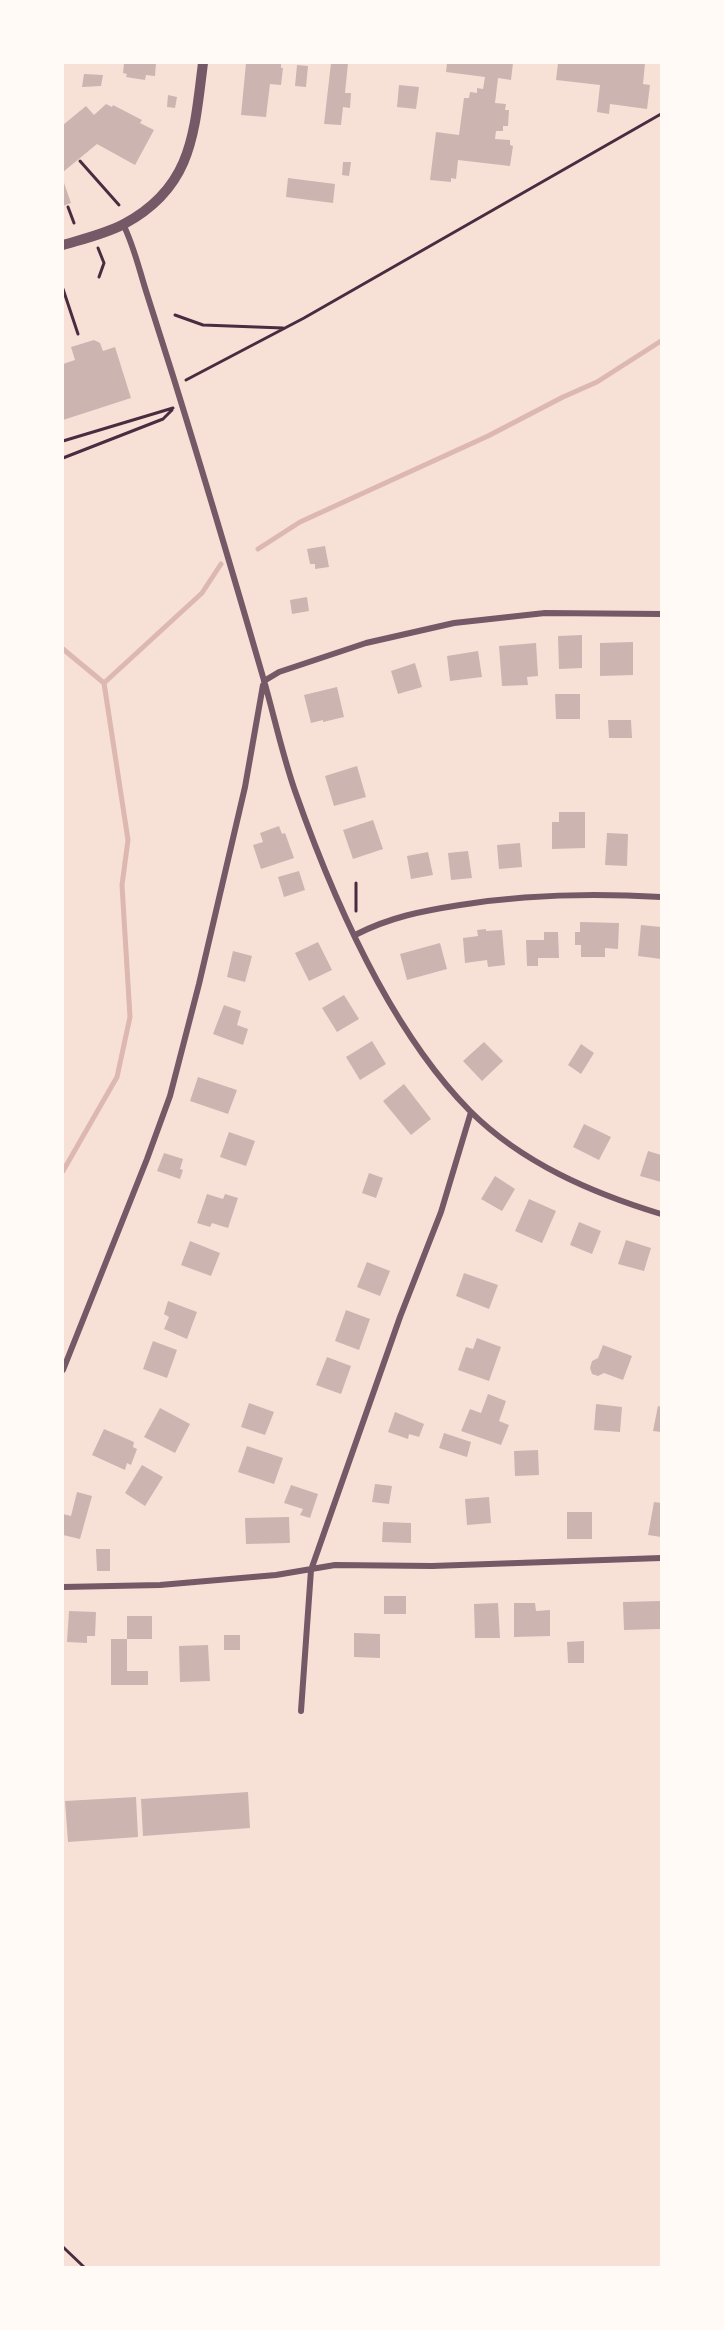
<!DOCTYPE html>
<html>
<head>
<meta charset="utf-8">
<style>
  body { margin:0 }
  #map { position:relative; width:724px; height:2330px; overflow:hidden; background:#f7e1d7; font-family:"Source Sans 3",sans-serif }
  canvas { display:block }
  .frame { position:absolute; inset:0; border:64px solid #fffaf5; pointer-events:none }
</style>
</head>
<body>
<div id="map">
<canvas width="724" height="2330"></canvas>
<div class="frame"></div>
</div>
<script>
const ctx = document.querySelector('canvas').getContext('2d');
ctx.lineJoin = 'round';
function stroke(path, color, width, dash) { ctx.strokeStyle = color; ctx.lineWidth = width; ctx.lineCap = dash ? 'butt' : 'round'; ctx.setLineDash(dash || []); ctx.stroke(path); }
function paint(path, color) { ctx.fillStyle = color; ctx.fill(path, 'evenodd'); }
stroke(new Path2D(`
  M258 549 300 522 488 436 563 397 597 382 661 341
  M63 649 104 683 128 840 122 885 130 1017 117 1077 63 1171
  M104 683 202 593 221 564`), '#dcb8b0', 5);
paint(new Path2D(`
  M124 63H156L155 76 146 75 145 80 126 77 127 74 123 73Z
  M246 63H281V68H283L281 85 270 84 266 117 241 115Z
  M331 63H348L345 93H351L350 108 343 107 341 125 324 124Z
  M447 63H513L511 80 498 78 495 103 506 104 505 110H509L508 126H503V131H496L495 139 510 140V145L513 146 510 166 458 160 456 179 451 178V182L430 180 436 132 459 135 464 98H469L470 92 477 93V88L483 89 485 77 446 72Z
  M558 63H645L643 84 650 85 647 109 610 104 609 114 597 112 600 85 556 80Z
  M297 65 308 66 306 87 295 86Z
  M84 74 103 75 101 86 82 87Z
  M399 85 419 87 416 109 397 107Z
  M168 95 177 97 175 108 167 107Z
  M106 104 112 107 113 105 142 120 140 123 154 130 135 165 97 144 63 172V125L86 106 94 115Z
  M343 162H351L349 176 342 175Z
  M288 178 335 184 333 203 286 197Z
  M63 180 71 203 63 206Z
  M94 340 100 343 103 351 115 347 131 398 63 420V364L75 360 71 347Z
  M325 546 329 567 315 569V564H310L307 549Z
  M307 597 309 611 292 614 290 600Z
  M582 635V668L559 669 558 636Z
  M633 642V675L600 676V643Z
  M536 643 538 676 527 677 528 685 502 686 499 646Z
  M478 651 482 677 450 681 447 656Z
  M415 663 422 687 398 694 391 671Z
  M337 687 344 717 323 722V720L311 723 304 695Z
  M555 694H580V719H556Z
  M608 720H631L632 738H609Z
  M357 766 366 797 334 806 325 776Z
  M559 812H585V848L552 849V822H559Z
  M373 820 383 849 353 859 343 830Z
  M279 826 282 834 285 833 294 858 261 869 253 845 263 842 260 833Z
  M607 833 628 834 627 866 605 865Z
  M520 843 522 867 499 869 497 845Z
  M468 851 472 878 451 880 448 853Z
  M428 852 433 875 411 879 407 856Z
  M299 871 305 890 284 897 278 877Z
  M580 922 619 923 618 949 605 948V957H581V945H575V932H580Z
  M641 925 661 927V959L638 956Z
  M486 929V931L502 930 505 965 488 967 487 960 465 963 463 938 478 936 477 930Z
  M544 932H558L559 958H538V966H527L526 940H544Z
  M318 942 332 970 309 981 295 953Z
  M440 943 447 969 407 980 400 954Z
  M233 951 252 956 245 982 227 977Z
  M344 995 359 1019 337 1032 322 1008Z
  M224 1005 241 1011 237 1025 248 1029 243 1045 213 1034Z
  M372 1041 386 1064 360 1080 346 1057Z
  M484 1042 503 1061 482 1081 463 1061Z
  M581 1044 594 1053 581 1074 568 1065Z
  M198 1077 237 1090 228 1114 190 1101Z
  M404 1084 431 1119 411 1135 383 1101Z
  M584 1124 611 1137 599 1160 573 1147Z
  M229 1132 255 1141 246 1166 220 1157Z
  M648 1151 661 1155V1182L640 1176Z
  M164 1153 183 1159 180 1169 183 1170 180 1179 157 1171Z
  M369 1173 383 1178 376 1198 362 1193Z
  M495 1176 515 1189 502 1211 481 1199Z
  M207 1194 223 1199 225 1194 238 1198 228 1228 212 1223 210 1227 197 1223Z
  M529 1199 556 1211 542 1243 515 1231Z
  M579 1222 601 1231 592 1254 570 1245Z
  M626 1240 651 1248 644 1271 618 1264Z
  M190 1241 220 1253 211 1276 181 1265Z
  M367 1262 390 1271 380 1296 357 1287Z
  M464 1273 498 1285 489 1309 456 1296Z
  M168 1301 197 1312 187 1339 164 1329 169 1317 164 1314Z
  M346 1310 370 1319 359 1350 335 1341Z
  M477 1338 501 1347 489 1381 458 1370 466 1347 473 1349Z
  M153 1341 177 1350 167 1378 143 1369Z
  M603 1345 632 1356 623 1380 604 1373 598 1376 592 1374 590 1368 592 1361 598 1358Z
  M327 1357 351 1366 341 1394 316 1385Z
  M488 1394 506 1401 499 1421 509 1425 501 1445 461 1431 470 1409 481 1413Z
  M249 1403 274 1412 265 1435 241 1427Z
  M596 1404 622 1407 620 1432 594 1430Z
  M658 1406 661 1407V1432L653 1431Z
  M160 1408 190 1424 175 1453 144 1437Z
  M395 1412 424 1424 419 1437 409 1434 408 1439 388 1432Z
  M104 1429 134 1442 133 1447 137 1449 131 1465 127 1463 125 1470 92 1455Z
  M444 1433 471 1442 467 1457 439 1448Z
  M247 1446 283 1458 274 1484 238 1472Z
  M538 1450 539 1475 515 1476 514 1451Z
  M142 1465 163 1477 145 1506 125 1493Z
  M375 1484 392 1486 389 1504 372 1502Z
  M291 1485 318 1494 310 1518 300 1515 303 1509 284 1503Z
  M77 1492 92 1496 80 1539 63 1535V1514L71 1516Z
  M489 1497 491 1523 467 1525 465 1499Z
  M654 1502 661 1503V1537L648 1535Z
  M567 1512H592V1539H567Z
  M289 1517 290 1543 246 1544 245 1518Z
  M383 1522 411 1523V1543L382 1542Z
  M96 1549H110V1571H97Z
  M384 1596H406V1614H384Z
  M660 1601V1629L624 1630 623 1602Z
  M498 1603 500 1638H475L474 1604Z
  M514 1603H535L536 1611 550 1610V1636L514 1637Z
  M69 1611 96 1612 95 1636H87V1643L67 1642Z
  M127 1616H152V1639H127V1671H148V1685H111V1639H127Z
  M354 1633 380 1634V1658L354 1657Z
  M224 1635H240V1650H224Z
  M584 1641V1663H568L567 1642Z
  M208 1645 210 1681 180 1682 179 1646Z
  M248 1792 250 1828 143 1836 141 1799Z
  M136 1797 138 1837 68 1842 65 1801Z`), '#ccb4b1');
stroke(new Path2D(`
  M80 161 119 205
  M68 207 74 223
  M98 248 104 263 99 277
  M63 289 78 334
  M175 315 203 325 283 328
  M186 380 304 318 661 114
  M63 441 173 408
  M63 458 163 419 172 410
  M356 911V883
  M63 2247 84 2267`), '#4a2c40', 3);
stroke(new Path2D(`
  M123 224C134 246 139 269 146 291 155 320 164 348 173 376 204 476 234 577 263 677 274 715 282 754 295 791 333 899 389 1029 470 1111 522 1163 592 1193 661 1214
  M264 681 279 672 366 643 454 623 545 613 661 614
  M355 935C390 917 422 911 460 905 528 894 593 893 661 897
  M63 1370 147 1159 170 1096 199 984 245 787 263 685
  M63 1587 160 1585 276 1575 335 1565 432 1566 661 1558
  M301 1711 311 1570 400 1317 441 1212 471 1112`), '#755966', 6);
stroke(new Path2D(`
  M63 245C83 239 105 234 124 224 193 187 194 133 203 63`), '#755966', 10);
</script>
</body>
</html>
